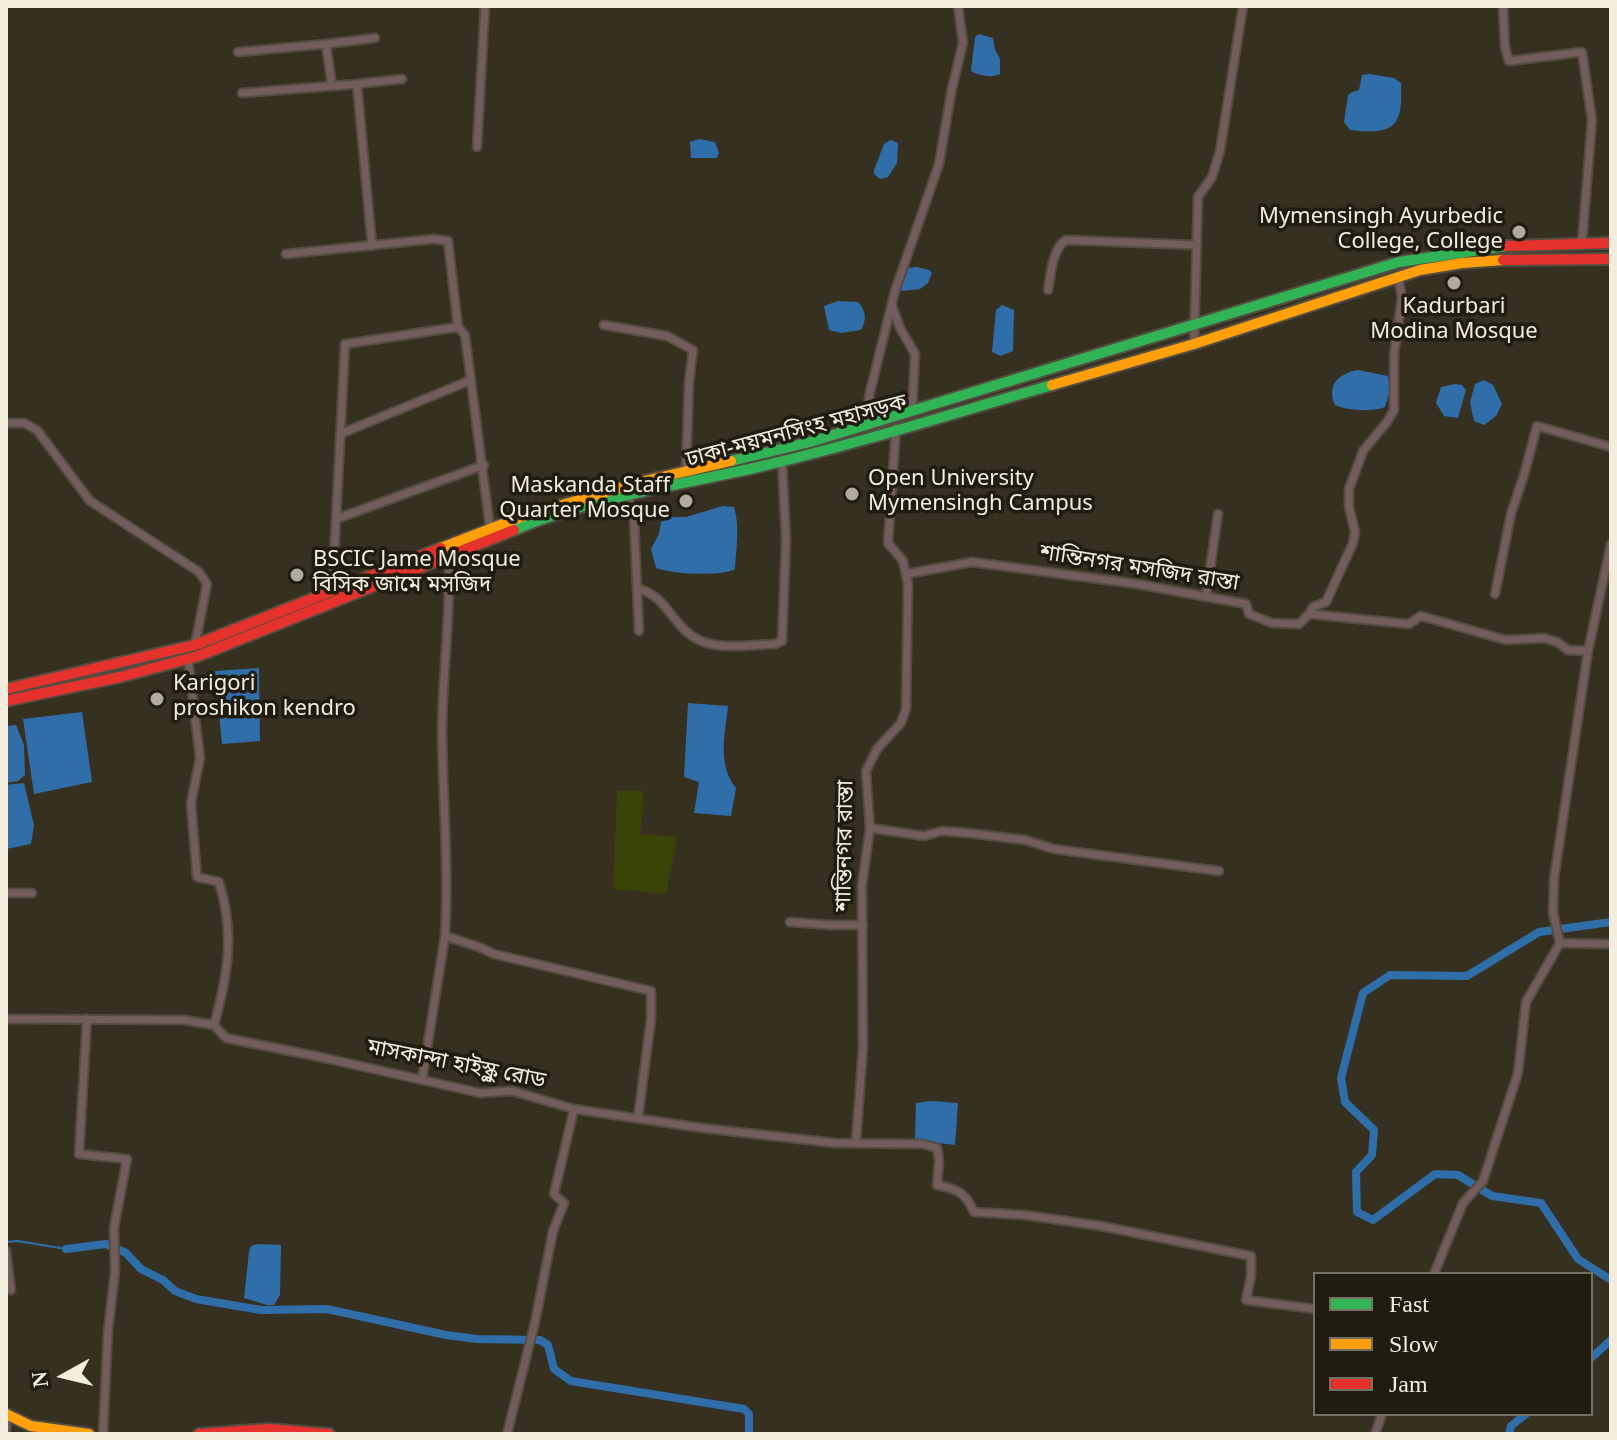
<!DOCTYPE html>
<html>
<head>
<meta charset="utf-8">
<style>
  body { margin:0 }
  #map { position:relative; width:1617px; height:1440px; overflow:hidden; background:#363021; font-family:Georgia,serif }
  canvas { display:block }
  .frame { position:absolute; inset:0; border:8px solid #f3eddd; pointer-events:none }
  .legend { position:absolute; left:1313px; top:1272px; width:280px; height:144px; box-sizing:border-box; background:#201c10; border:2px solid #747062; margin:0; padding:10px 14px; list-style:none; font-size:24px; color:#f3eddd }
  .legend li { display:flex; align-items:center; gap:16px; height:40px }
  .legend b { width:40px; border:2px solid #747062 }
  .north { position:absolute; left:24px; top:1336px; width:80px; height:80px; -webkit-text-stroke:6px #201c10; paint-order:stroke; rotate:262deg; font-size:22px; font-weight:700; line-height:32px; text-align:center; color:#f3eddd }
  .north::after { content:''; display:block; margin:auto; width:28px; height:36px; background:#f3eddd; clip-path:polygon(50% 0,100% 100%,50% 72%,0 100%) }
</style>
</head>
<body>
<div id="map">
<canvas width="1617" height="1440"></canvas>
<div class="frame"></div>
<ul class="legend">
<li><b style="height:10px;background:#30b455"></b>Fast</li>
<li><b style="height:10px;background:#ff9f0a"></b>Slow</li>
<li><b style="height:10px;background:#e5322d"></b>Jam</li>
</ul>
<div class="north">N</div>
</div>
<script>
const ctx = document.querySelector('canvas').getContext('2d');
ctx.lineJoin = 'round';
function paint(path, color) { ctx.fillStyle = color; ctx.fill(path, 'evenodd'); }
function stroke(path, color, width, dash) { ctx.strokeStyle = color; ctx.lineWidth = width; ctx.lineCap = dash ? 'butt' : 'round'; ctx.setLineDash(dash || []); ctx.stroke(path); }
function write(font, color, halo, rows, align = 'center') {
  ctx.font = font + ' Georgia,"Noto Sans Bengali",serif'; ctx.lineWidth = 7; ctx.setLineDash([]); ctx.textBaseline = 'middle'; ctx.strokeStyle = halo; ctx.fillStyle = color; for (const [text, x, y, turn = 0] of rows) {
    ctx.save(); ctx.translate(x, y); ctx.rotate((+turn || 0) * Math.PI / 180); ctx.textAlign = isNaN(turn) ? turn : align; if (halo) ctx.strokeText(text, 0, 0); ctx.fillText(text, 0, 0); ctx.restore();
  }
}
paint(new Path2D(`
  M617 791H644L640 834 677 837 666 894 613 889Z`), '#3b4407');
paint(new Path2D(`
  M979 34 993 38 995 50 1000 59V74C992 78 979 76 971 71L975 37Z
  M1370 74 1394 78 1401 83C1403 127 1395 135 1350 130L1344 122 1348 96 1350 93 1359 90 1362 75Z
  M699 139 715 142 719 153 717 158H691L690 142Z
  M891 140 898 143 897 163 888 177 880 179 874 174V170L884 144Z
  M917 267 929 270 932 273 928 283 920 289 901 291 899 288 908 268Z
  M838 301 858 302C866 311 867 319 861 330L841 333 829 330 824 306Z
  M1002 305 1014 310 1013 351 1001 356 992 352 996 310Z
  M1358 370 1388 376 1390 390 1385 407C1371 412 1349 411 1335 405 1326 385 1339 373 1358 370Z
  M1484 380 1493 385 1502 404 1496 416 1484 425 1474 421 1470 402 1475 384Z
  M1455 384 1462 385 1466 390 1458 418 1444 416 1436 403 1441 387Z
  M723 506 734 507C740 527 736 549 735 569 722 577 671 574 656 568L651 549 659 534 661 522 671 517H686Z
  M259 668 260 741 222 744 215 671Z
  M688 703 728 706C725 735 717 764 736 788L731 816 694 813 699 782 684 777Z
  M82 712 92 782 34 794 23 719Z
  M16 725 24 745 25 775 18 781 6 783V726Z
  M24 783 34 825 31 844 6 849V785Z
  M931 1101 958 1103 955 1145 915 1140 916 1103Z
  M257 1244 281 1245 280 1295 274 1305H267L244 1298 249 1251 251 1246Z`), '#306eaa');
stroke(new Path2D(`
  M6 1242 18 1241 66 1249`), '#306eaa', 2);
stroke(new Path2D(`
  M1611 922 1539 932 1467 976 1390 975 1363 993 1341 1078 1345 1102 1374 1130 1372 1155 1356 1172 1357 1212 1373 1220 1435 1174 1458 1175 1492 1196 1541 1203 1578 1259 1611 1280
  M66 1249 106 1244 126 1253 141 1269 163 1280 175 1291 196 1299 261 1310 327 1309 446 1335 477 1339 540 1340 548 1345 554 1369 571 1381 744 1409 749 1414V1434
  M1591 1358 1611 1340
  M1509 1434 1511 1426 1526 1414`), '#306eaa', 8);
const street = new Path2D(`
  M1503 6 1505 47 1509 61 1582 52 1592 120 1582 243
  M326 44 375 38
  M238 52 326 44 332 86
  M357 84 402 79
  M242 93 357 84 372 246
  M477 147 485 6
  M286 254 434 239 448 241 458 327 465 335 490 528
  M1048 290C1051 274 1052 249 1066 240L1195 245
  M892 306 900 328 915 354 912 410
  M604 325 667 336 693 350 689 382 686 472
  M1194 344 1198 197 1212 177 1220 151 1243 6
  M6 423H24L37 430 90 501 199 572 207 584 195 645
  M865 426 870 392 895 291 939 164 952 88 963 43 958 6
  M340 434 471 380
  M628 495 634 519 637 588C668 596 672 627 699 640 719 650 753 645 775 644L782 641 786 540 782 460
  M336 519 484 465
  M906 574 972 562 1137 584 1246 604 1249 614 1272 623 1299 624 1309 614 1409 624 1421 616 1506 640 1544 638 1557 642 1568 650 1588 651
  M333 578 345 344 458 327
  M637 588 639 631
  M1495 594 1511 514 1524 475 1537 426 1611 447
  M1206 597 1218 514
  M1309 614 1313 607 1326 602 1353 543 1355 532 1349 507V489L1363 451 1387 422 1394 410V354L1402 297 1398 276
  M188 659 200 758 191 803 197 877 219 882C235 933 228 975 214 1025
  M870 828 924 836 942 831 968 833 1025 840 1054 849 1219 871
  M6 893H32
  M790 922 830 925H863
  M445 936C449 869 443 802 442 734 442 675 451 616 449 557
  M1560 943 1611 944
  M6 1019 184 1020 214 1025 226 1038 325 1058 480 1093 512 1091 574 1109 702 1128 835 1143 923 1144 937 1148 939 1160 937 1185C957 1189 965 1192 974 1212L1025 1215 1101 1226 1251 1256V1276L1246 1300 1315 1309
  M87 1019 79 1154 127 1159 114 1228 115 1272 108 1331 103 1434
  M422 1080 445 936 479 947 494 954 651 991V1019L638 1118
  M856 1141 863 1048 862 885 870 828 866 771 877 749 901 723 906 709 908 584 903 561 888 543 896 428
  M6 1251 11 1290
  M1434 1274 1463 1203 1483 1181 1518 1073 1526 1002 1560 943 1553 913 1554 879 1588 651 1611 544
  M6 1430 8 1415
  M507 1434 535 1322 553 1231 564 1203 554 1194 574 1109
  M1375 1434 1382 1414`);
const fast = new Path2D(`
  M731 461 810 442 1399 262 1506 246
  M514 530C590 498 674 486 754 468 854 445 954 413 1052 385`);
const slow = new Path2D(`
  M1052 385 1194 344 1420 270 1462 263 1503 260
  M441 548 521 517 644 481 731 461
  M6 1414 31 1426 89 1434`);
const jam = new Path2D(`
  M1506 246 1611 243
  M1503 260 1611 259
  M6 689 195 645 441 548
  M6 701 120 677 198 656 514 530
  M199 1434 269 1429 329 1434`);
stroke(street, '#534d41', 11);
stroke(fast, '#534d41', 14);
stroke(slow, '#534d41', 14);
stroke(jam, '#534d41', 14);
stroke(street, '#725d5c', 7);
stroke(fast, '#30b455', 10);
stroke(slow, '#ff9f0a', 10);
stroke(jam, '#e5322d', 10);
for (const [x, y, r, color] of [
  [1519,232,8,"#b1ab9b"],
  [1454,283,8,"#b1ab9b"],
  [852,494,8,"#b1ab9b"],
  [686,501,8,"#b1ab9b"],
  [297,575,8,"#b1ab9b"],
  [157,699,8,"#b1ab9b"]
]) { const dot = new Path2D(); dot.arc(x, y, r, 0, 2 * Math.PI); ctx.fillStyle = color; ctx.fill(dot); stroke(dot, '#201c10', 3); }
write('22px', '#f3eddd', '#201c10', [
  ["Mymensingh Ayurbedic",1503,219,"right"],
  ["College, College",1503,244,"right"],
  ["Kadurbari",1454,309,"center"],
  ["Modina Mosque",1454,334,"center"],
  ["Open University",868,481],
  ["Mymensingh Campus",868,506],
  ["Maskanda Staff",670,488,"right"],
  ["Quarter Mosque",670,513,"right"],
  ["BSCIC Jame Mosque",313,562],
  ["বিসিক জামে মসজিদ",313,587],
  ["Karigori",173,686],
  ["proshikon kendro",173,711]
], 'left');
write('22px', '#f3eddd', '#201c10', [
  ["ঢাকা-ময়মনসিংহ মহাসড়ক",797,433,-15],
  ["শান্তিনগর মসজিদ রাস্তা",1139,570,9],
  ["শান্তিনগর রাস্তা",847,846,-89],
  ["মাসকান্দা হাইস্কুল রোড",456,1066,11]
]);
</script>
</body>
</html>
